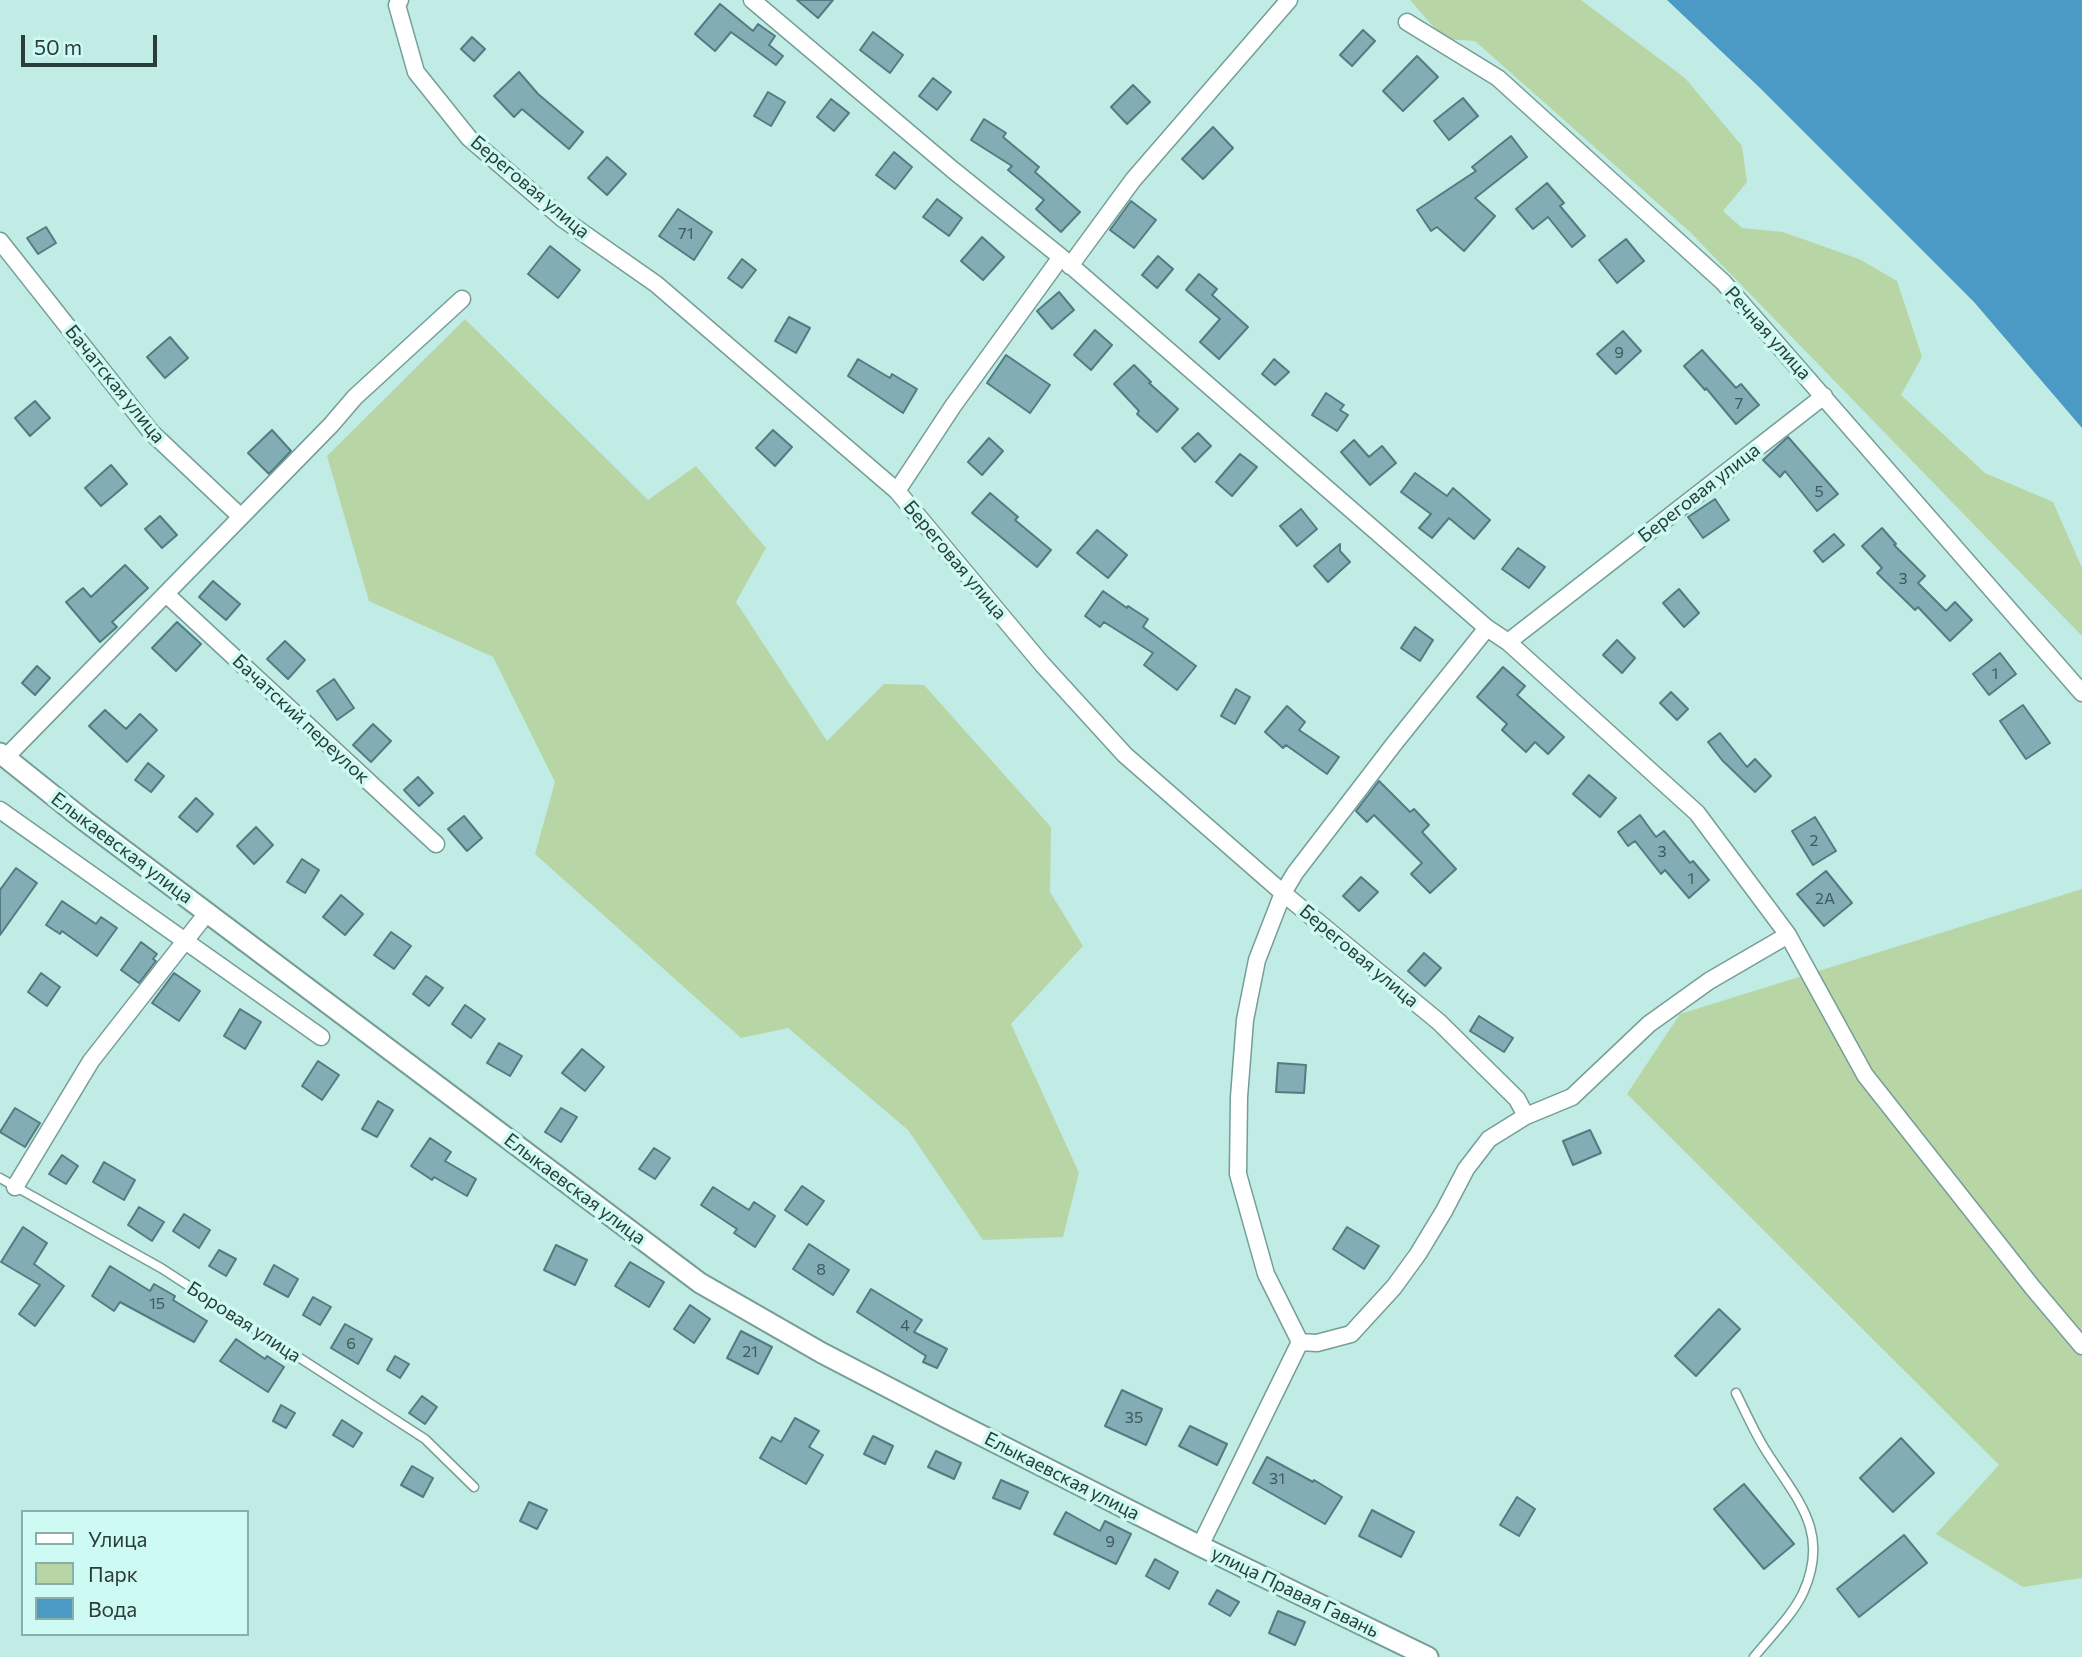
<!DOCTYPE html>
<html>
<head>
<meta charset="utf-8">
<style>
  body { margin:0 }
  #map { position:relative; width:2082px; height:1657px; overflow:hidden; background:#c0ece5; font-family:Commissioner,sans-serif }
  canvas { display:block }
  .legend { position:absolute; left:21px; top:1510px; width:228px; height:126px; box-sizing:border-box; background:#cdfaf2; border:2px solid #8caea8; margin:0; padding:9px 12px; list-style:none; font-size:21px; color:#2b3d3a }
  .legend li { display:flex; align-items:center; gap:14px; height:35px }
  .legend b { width:35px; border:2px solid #8caea8 }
  .scale { position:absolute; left:21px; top:35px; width:136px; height:32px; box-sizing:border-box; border:4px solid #2b3d3a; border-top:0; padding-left:9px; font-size:21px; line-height:24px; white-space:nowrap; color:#2b3d3a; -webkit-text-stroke:5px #cdfaf2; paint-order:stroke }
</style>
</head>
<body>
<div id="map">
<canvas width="2082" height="1657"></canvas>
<ul class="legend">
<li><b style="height:9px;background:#fff"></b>Улица</li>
<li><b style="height:19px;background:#b8d5a5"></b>Парк</li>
<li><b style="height:19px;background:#4b9ac6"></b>Вода</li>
</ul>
<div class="scale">50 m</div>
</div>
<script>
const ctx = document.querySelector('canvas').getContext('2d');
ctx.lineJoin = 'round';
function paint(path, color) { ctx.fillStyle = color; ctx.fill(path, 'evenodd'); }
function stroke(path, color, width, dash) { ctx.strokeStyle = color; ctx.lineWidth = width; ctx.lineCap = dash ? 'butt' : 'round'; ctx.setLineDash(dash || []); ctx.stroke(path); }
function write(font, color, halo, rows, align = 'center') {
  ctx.font = font + ' Commissioner,sans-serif'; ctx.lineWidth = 7; ctx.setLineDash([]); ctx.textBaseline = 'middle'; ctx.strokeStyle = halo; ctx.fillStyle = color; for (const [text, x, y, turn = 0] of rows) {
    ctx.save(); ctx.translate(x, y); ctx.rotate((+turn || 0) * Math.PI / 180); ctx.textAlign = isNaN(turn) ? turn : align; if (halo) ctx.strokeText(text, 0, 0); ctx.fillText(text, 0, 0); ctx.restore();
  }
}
paint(new Path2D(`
  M1410 0H1581L1685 78 1742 146 1747 182 1723 211 1742 228 1783 232 1859 259 1897 281 1922 357 1901 395 1985 473 2053 502 2082 568V636L1689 231 1475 41 1444 39Z
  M465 319 648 500 696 466 766 548 736 602 827 741 884 684 924 685 1051 827 1050 892 1083 946 1011 1024 1079 1173 1063 1237 983 1240 908 1130 788 1028 741 1038 535 854 555 782 493 657 369 601 327 456Z
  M2082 889V1578L2023 1587 1936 1534 1999 1465 1627 1094 1680 1014Z`), '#b8d5a5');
paint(new Path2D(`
  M1667 0H2082V428L1974 302 1759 87Z`), '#4b9ac6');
const building = new Path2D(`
  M797 0H833L818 18Z
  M720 4 753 31 758 24 775 36 769 45 783 56 776 65 731 32 715 51 695 34Z
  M1363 30 1375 41 1352 66 1340 55Z
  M873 32 903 55 890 73 860 50Z
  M472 37 485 49 474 61 461 49Z
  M1417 56 1438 77 1403 111 1383 91Z
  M519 72 538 94 583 132 569 149 522 109 514 117 494 96Z
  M933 78 951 92 937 110 919 96Z
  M1133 85 1150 102 1127 124 1111 107Z
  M768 92 785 102 771 126 754 116Z
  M1463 98 1478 116 1449 140 1434 121Z
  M831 99 849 113 834 131 817 117Z
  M984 119 1006 133 1003 137 1039 167 1035 172 1080 212 1061 232 1036 209 1044 200 1008 170 1012 166 971 140Z
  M1213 127 1233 148 1203 179 1182 159Z
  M1511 136 1527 157 1475 198 1495 216 1464 251 1437 227 1431 231 1417 210 1476 171 1472 167Z
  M894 152 912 167 895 189 876 175Z
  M607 157 626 174 607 195 588 178Z
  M1547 183 1564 203 1560 206 1585 236 1572 247 1548 217 1533 229 1516 209Z
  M937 199 962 218 949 236 923 217Z
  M1131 201 1156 220 1134 248 1110 230Z
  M678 209 712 232 694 260 659 236Z
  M46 227 56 243 38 254 27 238Z
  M982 237 1004 257 983 280 961 261Z
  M1626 239 1644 261 1617 283 1599 260Z
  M550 246 580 270 558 298 528 274Z
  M1158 256 1173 269 1157 288 1142 275Z
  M742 259 756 270 742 288 728 278Z
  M1199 274 1217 289 1212 295 1248 327 1219 359 1200 342 1220 319 1186 290Z
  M1059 292 1074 310 1052 329 1037 311Z
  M789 317 810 328 796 353 775 341Z
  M1095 330 1112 345 1091 370 1074 355Z
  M1623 331 1641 351 1616 374 1597 354Z
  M170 337 188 358 165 378 147 357Z
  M1702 350 1736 388 1741 384 1759 405 1736 424 1706 388 1705 390 1684 366Z
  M1006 355 1050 385 1030 413 987 383Z
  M858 359 890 378 892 374 917 389 903 413 848 376Z
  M1274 359 1289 372 1275 385 1262 374Z
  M1134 365 1151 382 1149 383 1178 409 1157 432 1137 414 1139 411 1114 384Z
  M1326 393 1344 405 1340 410 1348 415 1337 431 1312 415Z
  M35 401 50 418 30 436 15 418Z
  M272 430 291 451 269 474 248 453Z
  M773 430 792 447 775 466 756 448Z
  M1198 433 1211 446 1195 462 1182 448Z
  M1788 437 1838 494 1817 511 1785 471 1780 477 1763 460Z
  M989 438 1003 451 982 475 968 462Z
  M1354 440 1369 457 1382 446 1396 463 1370 485 1341 452Z
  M1240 454 1257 467 1232 496 1216 482Z
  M111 465 127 484 101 506 85 488Z
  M1415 473 1447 496 1453 488 1490 520 1474 539 1449 518 1432 538 1419 528 1431 514 1401 492Z
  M990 493 1018 517 1015 520 1051 550 1037 567 972 513Z
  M1715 499 1729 520 1703 538 1688 517Z
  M1301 509 1317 529 1297 546 1280 526Z
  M160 516 177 535 162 548 145 529Z
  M1882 528 1896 544 1894 545 1925 576 1918 583 1946 611 1955 602 1972 620 1950 641 1918 607 1915 610 1877 573 1882 568 1862 546Z
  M1097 530 1127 555 1108 578 1077 553Z
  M1834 534 1844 545 1823 562 1814 551Z
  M1340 544V551L1350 562 1328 582 1314 566Z
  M1518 548 1545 567 1529 588 1502 569Z
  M125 565 148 588 112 622 117 627 100 642 66 602 83 588 91 597Z
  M213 581 240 604 226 620 199 597Z
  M1679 589 1699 613 1684 627 1663 603Z
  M1103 591 1127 608 1128 606 1148 619 1143 627 1196 666 1177 690 1144 665 1153 653 1104 622 1100 627 1085 616Z
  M177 622 201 644 176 671 152 648Z
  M1415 627 1433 640 1420 661 1401 648Z
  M1617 640 1635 658 1622 673 1603 655Z
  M285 641 305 660 288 679 267 659Z
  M2000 653 2016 674 1989 695 1973 674Z
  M37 666 50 678 35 695 22 683Z
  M1503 667 1525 686 1517 695 1564 737 1548 754 1535 742 1526 752 1502 730 1507 724 1477 697Z
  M334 679 354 708 337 720 317 691Z
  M1236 689 1250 697 1235 724 1221 716Z
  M1671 692 1688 709 1677 720 1660 703Z
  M2023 705 2050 743 2026 759 2000 721Z
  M1287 706 1305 722 1299 730 1339 757 1327 774 1286 745 1283 748 1265 732Z
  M105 710 126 729 140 714 157 730 127 762 89 726Z
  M373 724 391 741 371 762 353 745Z
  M1720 733 1747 767 1755 759 1771 776 1755 792 1722 760 1708 742Z
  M148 763 164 776 151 792 135 780Z
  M1589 775 1616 798 1600 817 1573 794Z
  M418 777 433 793 419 806 404 790Z
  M1379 781 1410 812 1414 809 1429 825 1422 832 1456 869 1430 893 1411 874 1422 863 1374 815 1367 822 1356 811Z
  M196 798 213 814 197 832 179 817Z
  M1640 815 1656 837 1664 831 1690 863 1693 861 1709 880 1689 898 1665 870 1661 874 1635 841 1628 846 1618 832Z
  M464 816 482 838 467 851 448 829Z
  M1815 817 1836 851 1813 865 1792 831Z
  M256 827 273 845 254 864 237 846Z
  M302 859 319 870 305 893 287 882Z
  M16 868 37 883 0 935V890Z
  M1826 871 1852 903 1824 926 1797 894Z
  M1361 877 1378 892 1359 911 1343 896Z
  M341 895 363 914 345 935 323 917Z
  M62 901 96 924 101 917 117 928 97 956 62 931 60 934 46 925Z
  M391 932 411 946 394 969 374 955Z
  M141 942 157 954 153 959 156 961 139 983 121 970Z
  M1424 953 1441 968 1425 986 1408 971Z
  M41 973 60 987 47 1006 28 992Z
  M174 973 200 991 179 1021 152 1003Z
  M426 976 443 988 429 1006 413 994Z
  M465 1005 485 1019 471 1038 452 1024Z
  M240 1009 261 1022 245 1049 224 1036Z
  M1479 1016 1513 1038 1504 1052 1470 1031Z
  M499 1043 522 1056 510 1076 487 1063Z
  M582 1049 604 1067 585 1091 562 1073Z
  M318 1061 339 1075 322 1100 302 1086Z
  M1278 1063 1306 1065 1304 1093 1276 1092Z
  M378 1101 393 1110 377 1137 362 1129Z
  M15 1108 40 1123 25 1147 0 1132Z
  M561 1108 577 1117 561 1142 545 1132Z
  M1590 1130 1601 1153 1573 1165 1563 1141Z
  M430 1138 451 1152 445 1161 476 1179 467 1196 434 1177 432 1180 411 1166Z
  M654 1148 670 1158 655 1179 639 1169Z
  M62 1155 78 1166 66 1184 49 1174Z
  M104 1162 135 1180 124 1200 93 1182Z
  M802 1186 824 1201 807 1225 785 1210Z
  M713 1187 749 1210 754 1202 775 1216 755 1247 734 1233 737 1229 701 1205Z
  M139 1207 164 1222 152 1241 128 1225Z
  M184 1214 210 1230 199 1248 173 1231Z
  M23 1227 47 1243 34 1264 64 1286 35 1326 19 1314 40 1285 1 1262Z
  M1347 1227 1379 1246 1364 1269 1333 1249Z
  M809 1244 849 1270 833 1295 793 1269Z
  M556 1245 587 1260 575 1285 544 1270Z
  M219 1250 236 1259 226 1276 209 1266Z
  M630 1262 664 1282 649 1307 615 1286Z
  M274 1265 298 1279 288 1297 264 1284Z
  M110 1266 150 1291 154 1284 175 1296 173 1300 207 1321 194 1342 120 1302 114 1311 92 1296Z
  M871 1289 922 1320 914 1332 947 1349 937 1368 923 1362 926 1356 857 1312Z
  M313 1297 331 1307 320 1325 303 1315Z
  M690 1305 710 1319 694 1343 674 1329Z
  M1719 1309 1740 1329 1696 1376 1675 1356Z
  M345 1324 372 1339 358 1364 331 1348Z
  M741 1331 772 1347 758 1374 727 1358Z
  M236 1339 265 1359 267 1356 284 1367 268 1392 220 1361Z
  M395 1356 409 1364 400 1378 387 1370Z
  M1122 1390 1162 1409 1146 1445 1105 1426Z
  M422 1396 437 1407 425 1424 409 1413Z
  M281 1405 295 1413 286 1428 273 1421Z
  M795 1418 819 1431 809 1447 823 1455 806 1484 760 1458 772 1437 781 1442Z
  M342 1420 362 1433 353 1447 333 1435Z
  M1190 1426 1227 1444 1217 1465 1179 1446Z
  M873 1436 893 1446 885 1464 864 1454Z
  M1901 1438 1934 1473 1893 1512 1860 1478Z
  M936 1451 961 1463 954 1479 928 1467Z
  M1267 1457 1313 1482 1314 1480 1342 1497 1325 1524 1253 1483Z
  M412 1466 433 1478 423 1497 401 1485Z
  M1001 1480 1028 1492 1020 1509 993 1498Z
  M1744 1484 1794 1544 1764 1569 1714 1509Z
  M1517 1497 1535 1509 1519 1536 1500 1525Z
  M529 1502 547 1510 537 1529 520 1521Z
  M1372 1510 1414 1532 1401 1557 1359 1536Z
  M1066 1512 1100 1531 1105 1521 1131 1534 1116 1564 1054 1534Z
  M1904 1535 1927 1563 1859 1617 1837 1589Z
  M1155 1559 1178 1572 1169 1589 1146 1576Z
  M1217 1590 1239 1602 1230 1616 1209 1604Z
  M1278 1611 1305 1622 1295 1645 1269 1633Z`);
paint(building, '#83adb5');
stroke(building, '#527b82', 2);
const service = new Path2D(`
  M0 1178 161 1268 425 1439 474 1487
  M1736 1393C1745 1411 1753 1429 1763 1446 1794 1497 1832 1529 1803 1593 1792 1616 1770 1637 1754 1657`);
const minor = new Path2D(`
  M400 0 397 5 416 72 469 138 563 219 656 284 897 491 1042 664 1125 755 1283 893 1439 1022 1517 1099 1526 1116
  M752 0 953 170 1061 257 1487 628 1508 642 1697 813 1788 935 1865 1075 2033 1288 2082 1346
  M1407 22 1498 78 1723 282 2082 693
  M0 241 151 432 241 517
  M1070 266 1133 180 1289 0
  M897 491 953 406 1061 257
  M166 594 436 844
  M1508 642 1824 396
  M6 757 331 425 355 397 462 299
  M0 810 321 1037
  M15 1187 91 1061 207 913
  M1300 1342 1317 1343 1351 1334 1394 1287 1418 1254 1444 1211 1466 1169 1489 1139 1526 1116 1572 1097 1649 1024 1709 981 1788 935
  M1200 1546 1300 1342 1266 1274 1238 1174 1239 1097 1245 1020 1257 960 1283 893 1295 873 1394 744 1487 628`);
const tertiary = new Path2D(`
  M0 753 85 821 700 1283 822 1353 947 1418 1200 1546 1428 1657`);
stroke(service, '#749e97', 11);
stroke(minor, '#749e97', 19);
stroke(tertiary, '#749e97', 23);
stroke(service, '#fff', 8);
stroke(minor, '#fff', 16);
stroke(tertiary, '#fff', 19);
write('16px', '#415959', null, [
  ["71",686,234],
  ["9",1619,353],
  ["7",1739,404],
  ["5",1819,492],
  ["3",1903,579],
  ["1",1995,674],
  ["2",1814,841],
  ["3",1662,852],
  ["1",1691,879],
  ["2А",1825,899],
  ["8",821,1270],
  ["15",157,1304],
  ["4",905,1326],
  ["6",351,1344],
  ["21",750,1352],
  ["35",1134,1418],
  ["31",1277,1479],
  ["9",1110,1542]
]);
write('19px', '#2b3d3a', '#cdfaf2', [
  ["Береговая улица",530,187,40],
  ["Речная улица",1768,333,48],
  ["Бачатская улица",115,384,51],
  ["Береговая улица",1699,493,-38],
  ["Береговая улица",955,560,50],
  ["Бачатский переулок",301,719,43],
  ["Елыкаевская улица",122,848,37],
  ["Береговая улица",1359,956,40],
  ["Елыкаевская улица",575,1189,37],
  ["Боровая улица",244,1322,33],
  ["Елыкаевская улица",1062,1476,27],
  ["улица Правая Гавань",1295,1592,26]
]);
</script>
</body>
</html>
